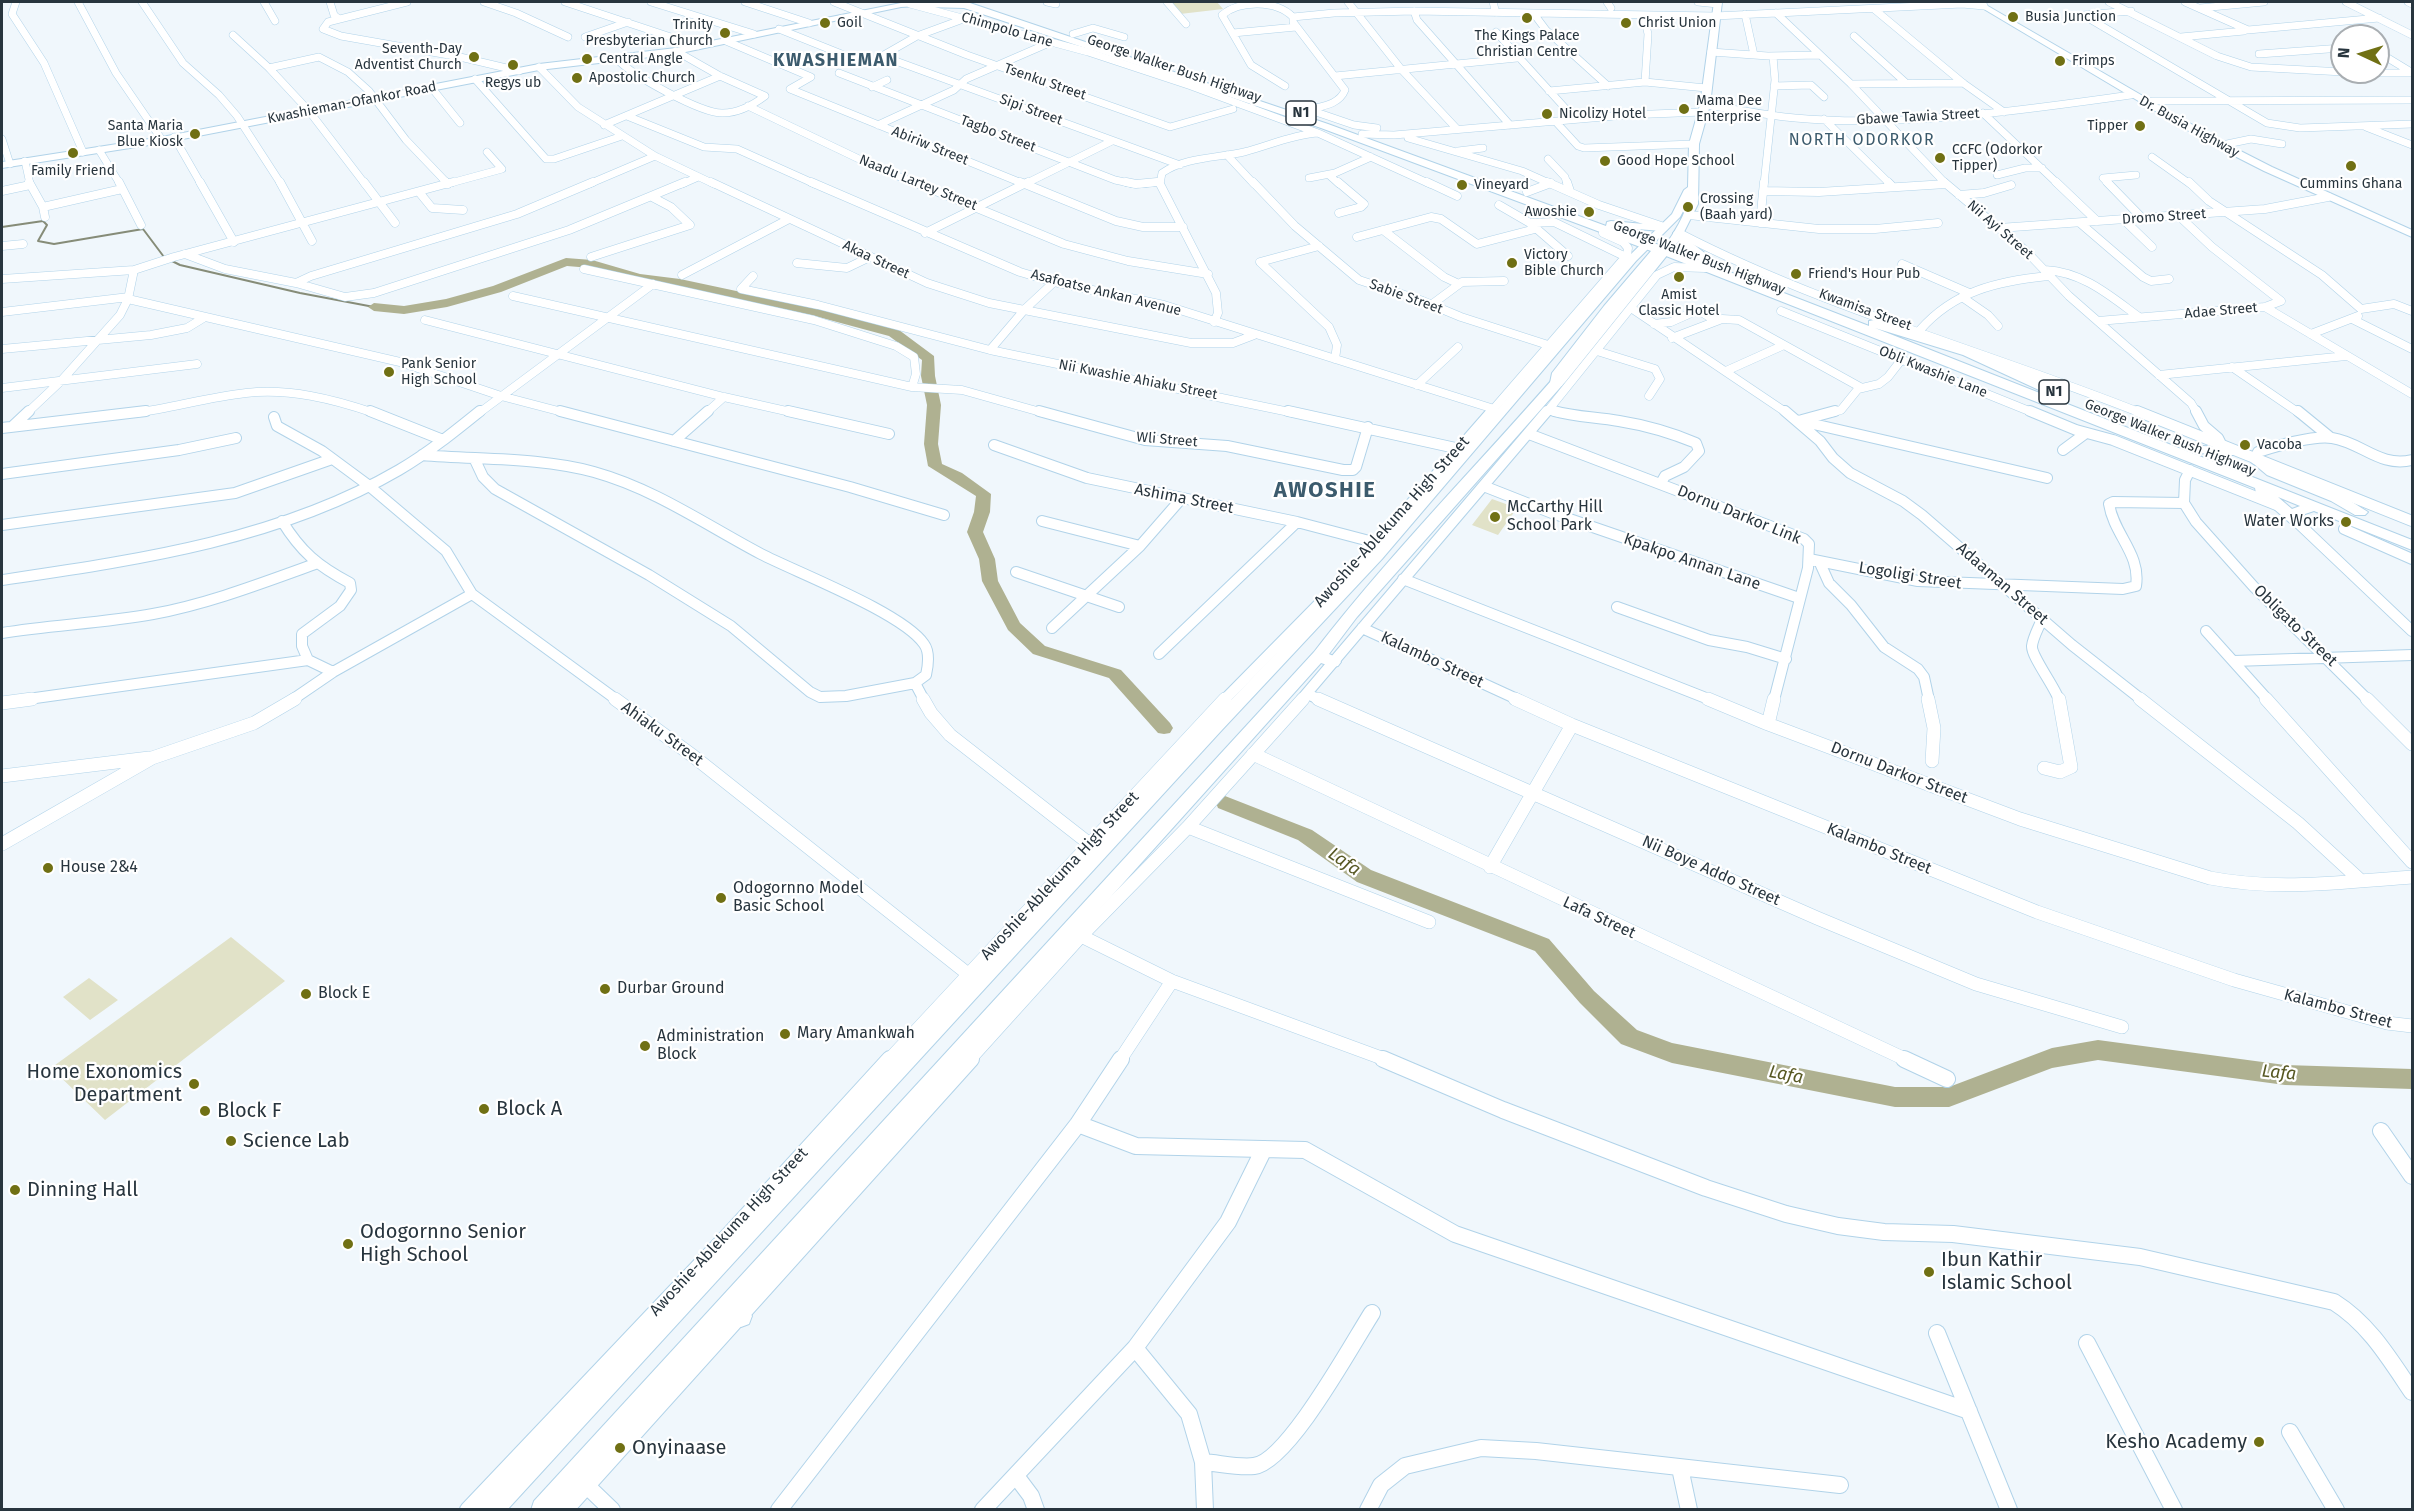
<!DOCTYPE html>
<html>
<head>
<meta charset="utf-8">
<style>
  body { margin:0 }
  #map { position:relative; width:2414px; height:1511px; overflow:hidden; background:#f0f7fc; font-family:"Fira Sans",sans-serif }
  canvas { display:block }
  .frame { position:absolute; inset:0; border:3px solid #28353e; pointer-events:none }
  .north { position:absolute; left:2330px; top:24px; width:60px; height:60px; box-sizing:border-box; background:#fff; border:2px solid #a9aeb2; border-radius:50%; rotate:274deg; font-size:16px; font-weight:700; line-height:24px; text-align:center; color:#28353e }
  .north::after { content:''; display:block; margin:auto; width:21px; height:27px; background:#707014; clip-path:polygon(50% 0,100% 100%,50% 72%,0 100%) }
</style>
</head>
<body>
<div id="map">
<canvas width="2414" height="1511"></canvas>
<div class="frame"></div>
<div class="north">N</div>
</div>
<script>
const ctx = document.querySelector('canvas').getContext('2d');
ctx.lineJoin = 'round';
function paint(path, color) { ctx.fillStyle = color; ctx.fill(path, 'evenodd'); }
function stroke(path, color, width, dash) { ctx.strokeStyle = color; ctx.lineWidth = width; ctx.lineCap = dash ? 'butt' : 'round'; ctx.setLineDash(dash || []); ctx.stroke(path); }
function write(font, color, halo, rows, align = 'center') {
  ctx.font = font + ' "Fira Sans",sans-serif'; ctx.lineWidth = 4.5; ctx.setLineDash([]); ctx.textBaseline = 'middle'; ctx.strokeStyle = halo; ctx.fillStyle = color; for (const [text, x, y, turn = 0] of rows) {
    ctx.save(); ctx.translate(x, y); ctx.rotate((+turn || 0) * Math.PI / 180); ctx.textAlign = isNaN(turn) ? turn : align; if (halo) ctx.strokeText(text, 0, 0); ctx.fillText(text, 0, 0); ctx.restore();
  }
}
paint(new Path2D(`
  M1170 2H1217L1223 9 1180 14Z
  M1492 499 1517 508 1498 535 1472 525Z
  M231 937 285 981 105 1120 51 1068Z
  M89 978 118 1000 90 1020 63 997Z`), '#e1e2c8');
stroke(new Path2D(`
  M2 227 43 221 47 225 38 241 54 244 143 229 164 257
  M170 260 180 265 300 293 374 307`), '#868c78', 2);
paint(new Path2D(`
  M566 258 592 260 640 274 680 279 816 308 899 330 934 356 935 376 941 405 938 444 942 464 962 473 991 494 990 512 983 532 995 559 998 581 1020 623 1045 646 1121 670 1170 723 1173 728 1170 733 1164 734 1158 733 1109 678 1033 654 1008 630 982 581 979 559 967 532 974 512 976 496 928 466 924 444 927 405 921 376 922 360 889 336 811 315 680 287 639 282 591 268 567 266 501 292 447 307 404 314 374 311 368 307 374 303 404 306 446 299 493 286Z
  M1225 796 1312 830 1371 870 1549 939 1594 991 1637 1030 1672 1043 1895 1087H1949L2052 1048 2098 1040 2285 1065 2412 1069V1089L2285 1085 2098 1060 2052 1068 1949 1107H1895L1672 1063 1621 1044 1580 1003 1535 951 1357 882 1298 840 1218 808 1216 803 1218 798Z`), '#afb191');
const minorFar4 = new Path2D(`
  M16 2 12 14 44 63 83 152
  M78 2 116 73 162 140
  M142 2 183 63 219 95 237 116 281 184
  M264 2 275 21
  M330 2 334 15 339 19
  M407 2 328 22 323 29 341 36 460 57 519 71
  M484 2 516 13 568 37
  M565 2 698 46
  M651 2 754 34
  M745 2 809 23
  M834 2 967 55 1170 127 1233 109
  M911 2 910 4 1088 52 1191 86 1318 133 1430 184
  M1047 2 1056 4
  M1167 2 1186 24
  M1348 2 1401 69 1457 129
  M1493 2 1496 13
  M1607 2 1611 8
  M1698 2 1718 4
  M2109 2 2217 56 2251 67 2362 73H2412
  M2185 2 2248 30 2379 18
  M2346 2 2412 35
  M2408 2 2412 4
  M2200 8 2264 2
  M1874 9 1963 83 2004 112
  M1414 11 1417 20 1510 125
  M2131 11 2083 15 2267 123 2300 128 2412 124
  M1776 13 1851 84 1946 184
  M1534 14 1546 30 1608 86
  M1745 14 1754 55
  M1644 16 1648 34 1645 82
  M1293 17 1334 13 1414 11 1715 16 1962 4 1984 6
  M1293 17V22L1345 90C1339 105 1322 106 1308 110
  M779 29 859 61
  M1496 32 1575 119
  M1233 33 1296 27
  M1073 34 1093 28 1124 37
  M233 35 269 68 309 111 365 184
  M1854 36 1905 82
  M585 37 628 22
  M2181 37 2244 31
  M726 41 811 77 790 89 1024 184
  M1711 52 1768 56 1819 55
  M2378 52 2411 72
  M2259 54 2342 48
  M882 56 1180 165
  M882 56 917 36 966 18
  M617 59C631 75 702 114 723 113 738 113 753 105 765 96L720 76 676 51
  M539 67 578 107 655 156 714 184
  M269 68 319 57 348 72 369 91 406 140 448 184
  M839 73 1115 180 1134 184
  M1335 76 1517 58
  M475 79 546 159H554L622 136
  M1851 84 1963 83
  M1285 86 1251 65 1222 15C1240 0 1276 0 1293 17
  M1774 86 1811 85 1824 97
  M431 87 460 123
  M872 87 887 80
  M1549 91 1645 82 1706 88
  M2152 101 2412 100
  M1705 105C1735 109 1765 115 1795 118 1905 128 2022 110 2131 95
  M748 106 882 170 918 184
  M1310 110 1354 125 1377 128
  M1983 113 2058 184
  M627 116 704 147 737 149 815 184
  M1824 119 1890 184
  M1556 122 1578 146 1584 148 1694 144
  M604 125 720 76
  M878 125 954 90 966 79 1049 43
  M2366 127 2412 145
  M1362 134 1394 135 1627 115 1703 112
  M174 137 201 184
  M1408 138 1522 171 1551 184
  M2 139 10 164
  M2227 144 2251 139 2282 144
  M99 150 120 184
  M1458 151 1483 148
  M1227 155 1254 184
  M2152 157 2190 184
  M1548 159 1565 177 1567 184
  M25 161 30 184
  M1329 175 1339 184
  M1997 175 2025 168H2042
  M1309 178 1335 173 1371 157
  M447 184 502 169 487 152
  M589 184 655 156
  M682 184 698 177
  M1025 184 1112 141
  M1140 184 1159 182
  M1160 184 1162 173C1185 157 1217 158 1244 152 1268 146 1291 135 1317 133
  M1764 184 1775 80 1773 56
  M2109 184 2103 178 2136 175`);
const minorFar3 = new Path2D(`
  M29 182 43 207 45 217
  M119 182 141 225
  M200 182 234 242
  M280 182 312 241
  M364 182 395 223
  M446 182 448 184
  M593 182 517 214 311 276 296 283 345 297 374 293 569 230 685 182
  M711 182 927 283 989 303 1191 343H1233L1254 335
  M811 182 1020 272 1054 282 1164 305 1494 409
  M914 182 1064 244 1128 261 1208 274
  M1020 182 1116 221 1143 227H1183
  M1126 182 1136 184 1157 182
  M1159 182 1216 293 1218 313 1214 322
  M1253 182 1295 226 1359 280 1420 300 1461 317 1548 345
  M1338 182 1364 204 1361 207 1339 213
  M1427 182 1457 196
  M1547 182 1599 205 1664 227
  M1567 182 1570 191
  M1888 182 1892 186
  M1944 182 2026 251 2069 296 2191 403 2197 413
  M2056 182 2097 221
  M2107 182 2142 218
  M2189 182 2209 201 2322 275 2361 309
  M2 191 30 185
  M1763 191 1819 192 1946 184
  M419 192 432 208 463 210
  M1527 192 1551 183
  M1959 195 1984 193 2011 185
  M1499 205 1530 223 1568 256
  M43 207 122 189
  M1689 215 1819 229H1875L1938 223
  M2124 220 2152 247
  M1530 223 1554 222 1626 257
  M1760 223 1764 182
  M2080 223 2143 277 2151 281 2169 279
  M1999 228 2265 209 2328 197
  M1383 230 1444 277 1459 284
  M925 233 1028 182
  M1679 233C1826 309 1988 352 2141 413
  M1357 237 1431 217 1441 219 1477 244 1535 229
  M2 246 23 244
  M1319 246 1260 262 1329 327 1337 345 1335 359
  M185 254 225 269 296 283
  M591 257 690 225 671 207 652 197
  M797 263 847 268 870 257
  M1902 264 1969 293
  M584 269 814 320 896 346 914 357 916 374 912 387
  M2045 270C2083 272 2109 295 2139 317
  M682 275 789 219
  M753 276 741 289 818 305 990 350 1294 413
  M2 279 134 270 174 257 453 182
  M513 296 912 387 962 390 1044 413
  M1962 297 1988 315 1998 326
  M128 299 400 362 501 396 566 413
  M1431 305 1462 282 1504 281
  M2265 307 2412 394
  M1631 308 1787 413
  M2361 309 2394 304 2412 311
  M1781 311 2034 413
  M2 312 129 297
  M2352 319 2412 349
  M425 320 724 397 795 413
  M2098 321 2265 307 2281 301 2212 247 2179 216
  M1654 324 1671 322 1698 310 1716 321
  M1920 330C1954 291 1998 281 2048 276
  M2311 334 2358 316
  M1672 338 1722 319 1739 320 1860 387
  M2 349 151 335 187 328 205 317
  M990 350 1025 309 1054 282
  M1597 351 1655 369 1660 379 1649 396
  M2232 367 2299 413
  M1726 371 1784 345
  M2159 375 2346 356
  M1417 385 1458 347
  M2 388 197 364
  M1548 410 1559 413
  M27 413 61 381 120 315 128 299 134 270
  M135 413C172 408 209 397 246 393 289 388 333 399 374 413
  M479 413 653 284
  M706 413 724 397
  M1490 413 1627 255 1628 248 1623 242 1603 233
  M1546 413 1657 275 1674 267 1705 268
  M1829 413 1841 410 1858 389 1879 384 1888 377 1902 359`);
const minorFar2 = new Path2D(`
  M370 411 443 440
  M560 411 850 487 944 515
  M788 411 889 434
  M1039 411 1145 440 1227 446 1343 470H1353L1356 467 1368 427
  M1288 411 1460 449
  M1554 411C1575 417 1597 417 1619 421 1644 425 1672 433 1696 443L1699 451 1684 467 1665 476 1661 483
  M1785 411 1820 441 1833 458 1850 473 1903 501 1922 515 2072 645 2142 700
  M2030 411 2076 430 2113 440 2279 506
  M2137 411 2412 521
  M2196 411 2204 426 2218 438 2221 444
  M2298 411 2331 438
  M274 417 277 426 322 451 368 485 446 551 472 594 617 700
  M1796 420 2047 478
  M1802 420 1835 411
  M13 426 29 411
  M2 428 146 411
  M1529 434 1804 539 1809 544 1808 568 1774 700
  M674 441 708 411
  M994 445 1087 478 1297 522 1377 543
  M2063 450 2086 433
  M422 455C479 460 538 457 594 472 655 489 706 525 761 554 798 573 903 613 924 644 930 652 928 666 926 675L915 683 846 696 820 697 810 692 731 626 649 575 495 489 483 477 475 460
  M2255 459 2258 452C2277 446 2312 435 2332 438 2361 442 2380 468 2412 460
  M2 474 179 450 236 438
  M1486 487 1552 513 1799 598
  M2184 503 2196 522 2254 587 2368 700
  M2295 520 2412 631
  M282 521C301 552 318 566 350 583L351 590 340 606 302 634V646L308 660
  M1042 521 1140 546
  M2 525 235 493 332 459
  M2344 529 2412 559
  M1809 559 1918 581 2123 589 2136 586C2141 554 2114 535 2109 504L2113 502 2184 503 2185 480 2190 470
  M1819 561 1829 583 1851 605 1884 647 1918 669 1924 677 1929 700
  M1016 572 1119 607
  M1403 579 1711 700
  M2 580C137 560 279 540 399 470 428 453 454 432 480 411
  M1617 607 1709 640 1747 647 1786 659
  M2042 619C2039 627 2033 637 2032 646 2031 656 2055 687 2059 700
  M1052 628 1140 546 1181 499
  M1362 628 1519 700
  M2206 631 2268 700
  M2 633C52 625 103 623 153 614 208 604 262 583 315 564
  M1159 654 1297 522
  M2234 661 2412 655
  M915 683 924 700
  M1307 694 1321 700
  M21 700 308 660 333 672
  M292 700 333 672 472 594
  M1224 700 1357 565 1492 411
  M1301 700 1547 411`);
const minorFar1 = new Path2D(`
  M615 699 693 756 968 974
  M923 699 931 713 950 735 1091 845
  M1318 699 1817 918 1976 984 2122 1027
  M1515 699 1572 725 2037 912 2234 980 2387 1023 2412 1026
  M1708 699 1768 724 2020 819 2210 878C2277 891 2344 882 2412 877
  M1928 699 1934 728 1932 761
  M2140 699 2298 823 2360 880
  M2266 699 2412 862
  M2367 699 2412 744
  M2 703 32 699
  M1768 724 1774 699
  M1253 754 1907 1060
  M2044 768 2060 772 2071 767 2059 699
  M2 776 149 758
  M1188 827 1429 922
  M2 844 152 758 254 723 295 699
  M1490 867 1572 725
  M1081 936 1172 981 1387 1060
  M889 1060 1225 699
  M969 1060 1081 936 1188 827 1303 699
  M1120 1060 1172 981`);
const minor = new Path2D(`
  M1383 1059 1503 1110 1706 1188 1786 1214 1838 1226 1884 1232 1953 1234 2140 1257 2334 1302C2369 1324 2389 1358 2412 1392
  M1904 1059 1947 1079
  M1078 1124 1136 1146 1305 1150 1455 1234 1969 1411
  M2381 1131 2412 1176
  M1937 1333 2009 1510
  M2087 1343 2174 1510
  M1135 1348 1189 1414 1203 1462 1205 1510
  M2290 1432 2336 1510
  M1203 1462C1219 1463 1238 1468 1254 1466 1288 1462 1352 1344 1372 1313
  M1680 1468 1689 1510
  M1016 1476 1031 1496 1036 1510
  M587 1486 612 1510
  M468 1510 730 1234 890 1059
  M565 1510 971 1059
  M779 1510 1078 1124 1121 1059
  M983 1510 1135 1348 1228 1222 1264 1149
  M1368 1510 1381 1485 1405 1466 1481 1448 1536 1451 1840 1485`);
const major = new Path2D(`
  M957 2 953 4 901 7 676 54 539 70 162 143 2 168V162L162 137 539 64 676 48 901 3Z
  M1714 2H1722L1710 105 1699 144 1698 204 1681 238 1566 381 1357 617 1329 654 1338 658 1341 662 1338 666 1333 667 1321 663 745 1304 752 1316 749 1324 741 1327 730 1321 560 1510H531L534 1501 1314 652C1405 534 1514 429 1609 313 1635 281 1676 242 1688 202L1680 217 1636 261 1382 559 1221 731 507 1510H478L481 1501 1209 723 1372 553 1467 445 1628 257 1672 214 1684 190 1688 187 1689 144 1700 105Z`);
const highway = new Path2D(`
  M923 2 970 3 1328 124 1606 226 1607 222 1611 221 1666 226V230L1662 231 1611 227 1699 260 1684 249 1673 233 1675 231H1683L1692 243 1711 258 1713 261 1709 264 1869 326V321L1874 320C1929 333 1981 350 2032 375 2042 380 2056 385 2064 393L2057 397 2052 396 1963 355 1875 328 2412 540V550L2314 511 2305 514 2300 523H2290L2256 493 2255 488 1661 254 1612 312 1564 376 1562 386H1552L1550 383 1552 373 1604 306 1651 251 1321 128 1137 65 964 8 926 7 923 6ZM2278 497 2300 506 2292 509Z
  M1972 2H1981L2217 139 2272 167 2412 230V237L2264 171 2209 143Z
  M2201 446 2233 447 2240 451 2233 455 2196 453 2194 450 2196 447Z
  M2255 455 2277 469 2341 495 2368 512 2365 515H2355L2331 501 2267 475 2248 459Z`);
stroke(minorFar4, '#b1d3e9', 8);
stroke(minorFar3, '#b1d3e9', 9);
stroke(minorFar2, '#b1d3e9', 12);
stroke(minorFar1, '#b1d3e9', 14);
stroke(minor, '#b1d3e9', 18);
stroke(major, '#b1d3e9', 2);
stroke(highway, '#b1d3e9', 2);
stroke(minorFar4, '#fff', 7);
stroke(minorFar3, '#fff', 8);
stroke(minorFar2, '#fff', 10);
stroke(minorFar1, '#fff', 13);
stroke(minor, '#fff', 16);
paint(major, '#fff');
paint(highway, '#fff');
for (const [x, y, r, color] of [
  [2013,17,6,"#707014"],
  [1527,18,6,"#707014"],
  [825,23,6,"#707014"],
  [1626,23,6,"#707014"],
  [725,33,6,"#707014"],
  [474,57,6,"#707014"],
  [587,59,6,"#707014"],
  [2060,61,6,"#707014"],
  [513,65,6,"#707014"],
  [577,78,6,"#707014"],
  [1684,109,6,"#707014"],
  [1547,114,6,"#707014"],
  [2140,126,6,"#707014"],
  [195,134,6,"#707014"],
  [73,153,6,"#707014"],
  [1940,158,6,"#707014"],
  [1605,161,6,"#707014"],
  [2351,166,6,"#707014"],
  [1462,185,6,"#707014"],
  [1688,207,6,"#707014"],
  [1589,212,6,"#707014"],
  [1512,263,6,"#707014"],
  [1796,274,6,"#707014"],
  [1679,277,6,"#707014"],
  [389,372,6,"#707014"],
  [2245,445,6,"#707014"],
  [1495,517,6,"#707014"],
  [2346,522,6,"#707014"],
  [48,868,6,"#707014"],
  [721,898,6,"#707014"],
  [605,989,6,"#707014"],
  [306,994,6,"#707014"],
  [785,1034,6,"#707014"],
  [645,1046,6,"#707014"],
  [194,1084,6,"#707014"],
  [484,1109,6,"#707014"],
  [205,1111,6,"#707014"],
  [231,1141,6,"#707014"],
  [15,1190,6,"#707014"],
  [348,1244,6,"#707014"],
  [1929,1272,6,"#707014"],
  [2259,1442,6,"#707014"],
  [620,1448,6,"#707014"]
]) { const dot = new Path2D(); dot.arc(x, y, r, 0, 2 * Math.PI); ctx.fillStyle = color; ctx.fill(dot); stroke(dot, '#fff', 2); }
write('14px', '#28353e', '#fff', [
  ["Busia Junction",2025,17],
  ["Goil",837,23],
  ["Christ Union",1638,23],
  ["Trinity",713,25,"right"],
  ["Presbyterian Church",713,41,"right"],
  ["The Kings Palace",1527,36,"center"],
  ["Christian Centre",1527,52,"center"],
  ["Seventh-Day",462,49,"right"],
  ["Adventist Church",462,65,"right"],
  ["Central Angle",599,59],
  ["Frimps",2072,61],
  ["Apostolic Church",589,78],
  ["Regys ub",513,83,"center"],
  ["Mama Dee",1696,101],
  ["Enterprise",1696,117],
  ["Nicolizy Hotel",1559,114],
  ["Santa Maria",183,126,"right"],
  ["Blue Kiosk",183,142,"right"],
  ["Tipper",2128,126,"right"],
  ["CCFC (Odorkor",1952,150],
  ["Tipper)",1952,166],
  ["Good Hope School",1617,161],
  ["Family Friend",73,171,"center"],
  ["Cummins Ghana",2351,184,"center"],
  ["Vineyard",1474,185],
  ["Crossing",1700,199],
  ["(Baah yard)",1700,215],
  ["Awoshie",1577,212,"right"],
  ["Victory",1524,255],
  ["Bible Church",1524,271],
  ["Friend's Hour Pub",1808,274],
  ["Amist",1679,295,"center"],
  ["Classic Hotel",1679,311,"center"],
  ["Pank Senior",401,364],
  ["High School",401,380],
  ["Vacoba",2257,445]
], 'left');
write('14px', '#28353e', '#fff', [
  ["Chimpolo Lane",1007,30,16],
  ["George Walker Bush Highway",1174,69,19],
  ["Tsenku Street",1045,82,19],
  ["Kwashieman-Ofankor Road",352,103,-11],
  ["Sipi Street",1031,110,20],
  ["Gbawe Tawia Street",1918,117,-3],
  ["Dr. Busia Highway",2189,127,29],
  ["Tagbo Street",998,134,21],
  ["Abiriw Street",930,146,22],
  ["Naadu Lartey Street",918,183,22],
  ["Dromo Street",2164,217,-4],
  ["Nii Ayi Street",2000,230,41],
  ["George Walker Bush Highway",1699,258,21],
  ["Akaa Street",876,260,25],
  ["Asafoatse Ankan Avenue",1106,293,14],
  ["Sabie Street",1406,297,20],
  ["Kwamisa Street",1865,310,20],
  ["Adae Street",2221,311,-5],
  ["Obli Kwashie Lane",1933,372,22],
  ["Nii Kwashie Ahiaku Street",1138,380,11],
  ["George Walker Bush Highway",2170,438,22],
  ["Wli Street",1167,440,5]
]);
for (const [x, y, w] of [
  [1301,113,30],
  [2054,392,30]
]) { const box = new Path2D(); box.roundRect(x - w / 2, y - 12, w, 24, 4.5); ctx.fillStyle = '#fff'; ctx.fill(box); stroke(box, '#28353e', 1.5); }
write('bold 15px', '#28353e', null, [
  ["N1",1301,113],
  ["N1",2054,392]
]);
ctx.letterSpacing = '1.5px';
write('16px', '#3c5b6d', '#fff', [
  ["NORTH ODORKOR",1862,141]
]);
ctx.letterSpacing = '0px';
write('16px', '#28353e', '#fff', [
  ["Ashima Street",1184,499,11],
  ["Dornu Darkor Link",1739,515,22],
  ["Awoshie-Ablekuma High Street",1392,522,-48],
  ["Kpakpo Annan Lane",1692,562,19],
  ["Logoligi Street",1910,576,9],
  ["Adaaman Street",2002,584,41],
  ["Obligato Street",2295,626,44],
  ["Kalambo Street",1432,660,25],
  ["Ahiaku Street",662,734,36],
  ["Dornu Darkor Street",1899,773,21],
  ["Kalambo Street",1879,849,22],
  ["Nii Boye Addo Street",1711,871,24],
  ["Awoshie-Ablekuma High Street",1060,876,-47],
  ["Lafa Street",1599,918,25],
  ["Kalambo Street",2338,1009,15],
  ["Awoshie-Ablekuma High Street",729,1232,-47]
]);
write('16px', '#28353e', '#fff', [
  ["McCarthy Hill",1507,508],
  ["School Park",1507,526],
  ["Water Works",2334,522,"right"],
  ["House 2&4",60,868],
  ["Odogornno Model",733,889],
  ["Basic School",733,907],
  ["Durbar Ground",617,989],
  ["Block E",318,994],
  ["Mary Amankwah",797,1034],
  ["Administration",657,1037],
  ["Block",657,1055]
], 'left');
ctx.letterSpacing = '1.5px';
write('bold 18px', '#3c5b6d', '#fff', [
  ["KWASHIEMAN",836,61]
]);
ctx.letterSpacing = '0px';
write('italic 18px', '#575823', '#fff', [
  ["Lafa",1344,862,35],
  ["Lafa",2279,1073,5],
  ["Lafa",1786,1075,11]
]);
write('20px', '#28353e', '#fff', [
  ["Home Exonomics",182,1072,"right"],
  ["Department",182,1095,"right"],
  ["Block A",496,1109],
  ["Block F",217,1111],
  ["Science Lab",243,1141],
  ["Dinning Hall",27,1190],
  ["Odogornno Senior",360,1232],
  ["High School",360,1255],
  ["Ibun Kathir",1941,1260],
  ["Islamic School",1941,1283],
  ["Kesho Academy",2247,1442,"right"],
  ["Onyinaase",632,1448]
], 'left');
ctx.letterSpacing = '1.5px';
write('bold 22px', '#3c5b6d', '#fff', [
  ["AWOSHIE",1325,491]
]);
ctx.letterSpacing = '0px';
</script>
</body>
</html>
